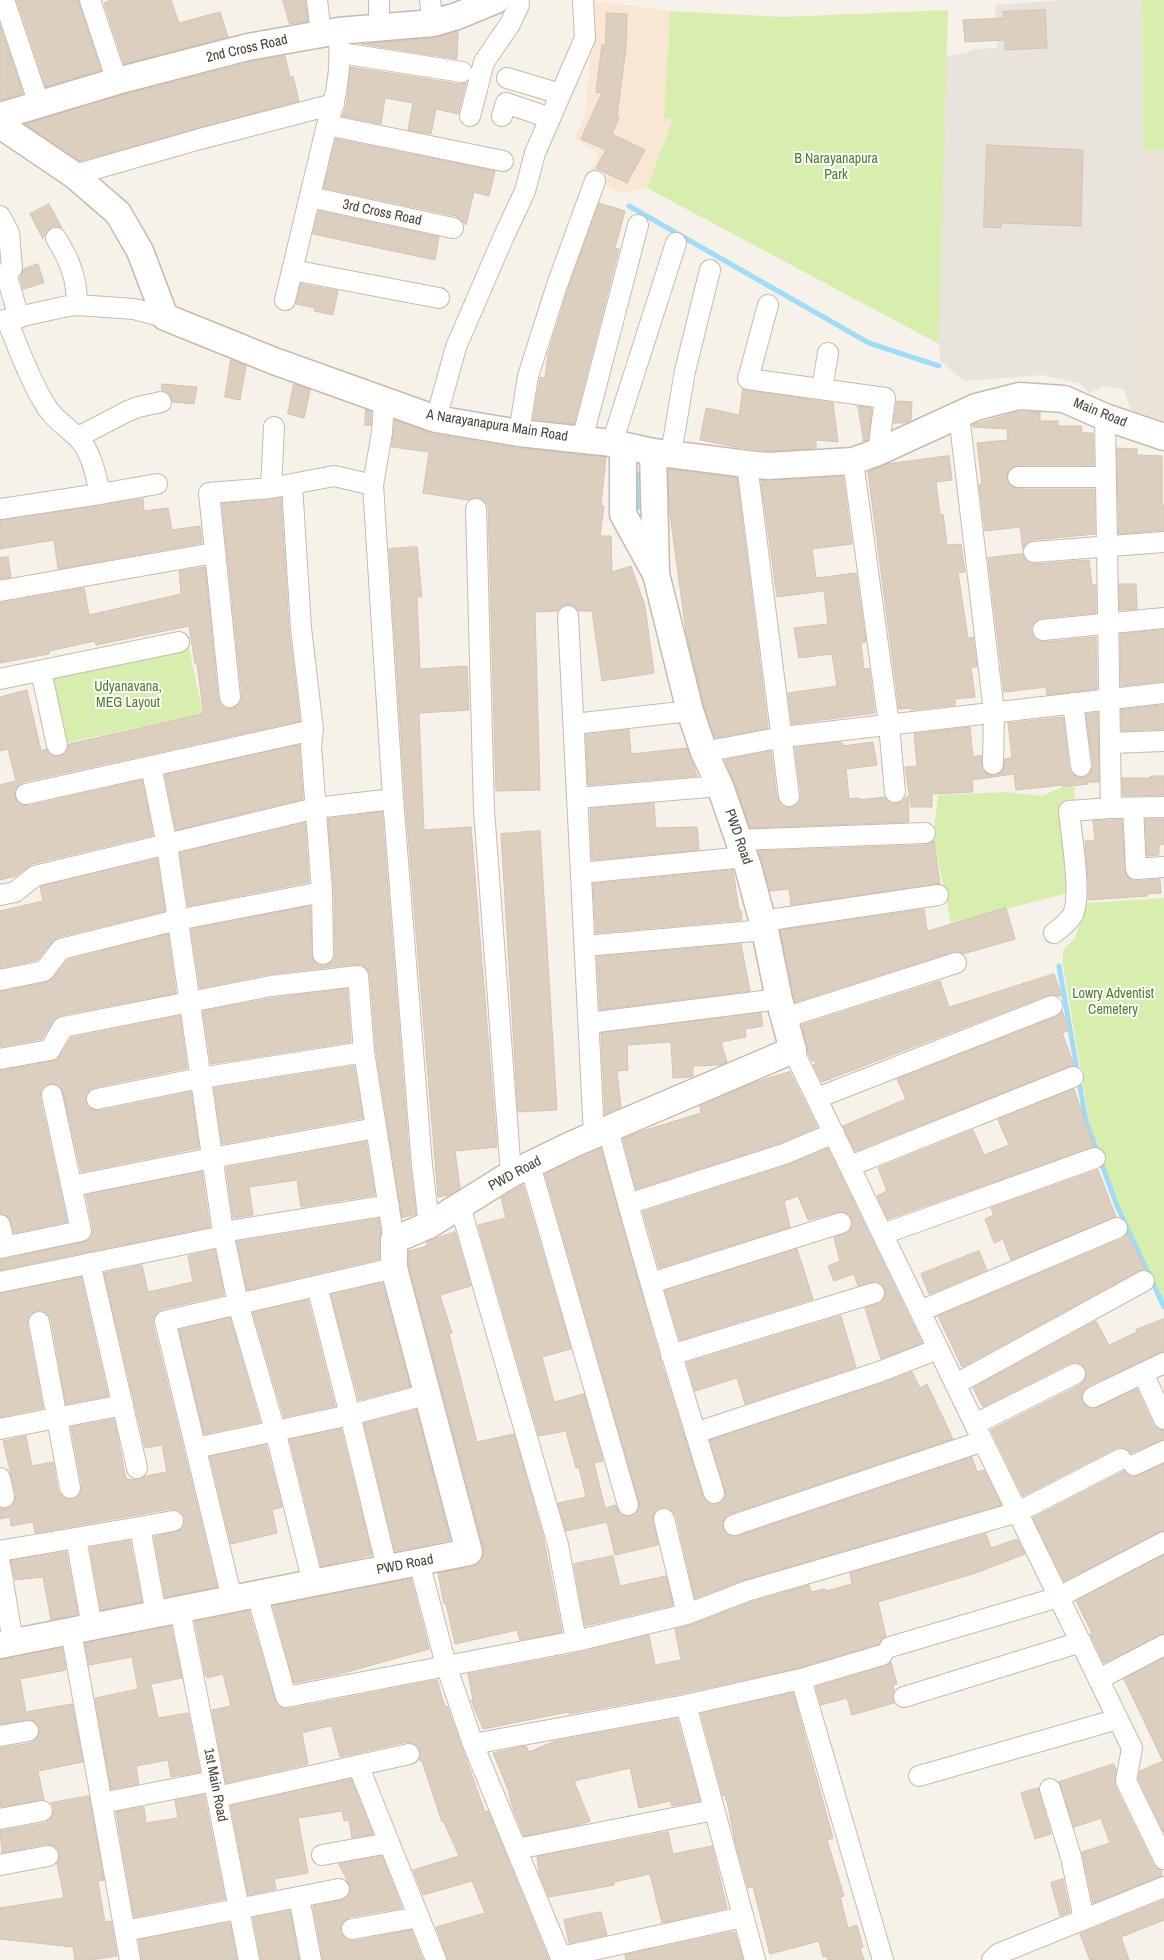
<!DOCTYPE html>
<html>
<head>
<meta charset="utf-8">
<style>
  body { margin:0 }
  canvas { display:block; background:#f6f1e9 }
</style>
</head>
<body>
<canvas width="1164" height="1960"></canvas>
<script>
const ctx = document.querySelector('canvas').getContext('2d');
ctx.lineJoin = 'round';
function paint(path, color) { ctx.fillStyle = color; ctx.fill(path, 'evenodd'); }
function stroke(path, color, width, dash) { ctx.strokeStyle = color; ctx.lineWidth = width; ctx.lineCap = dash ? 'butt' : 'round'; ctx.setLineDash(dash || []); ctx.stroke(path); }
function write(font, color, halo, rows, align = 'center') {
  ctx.font = font + ' "Archivo Narrow",sans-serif'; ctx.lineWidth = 4; ctx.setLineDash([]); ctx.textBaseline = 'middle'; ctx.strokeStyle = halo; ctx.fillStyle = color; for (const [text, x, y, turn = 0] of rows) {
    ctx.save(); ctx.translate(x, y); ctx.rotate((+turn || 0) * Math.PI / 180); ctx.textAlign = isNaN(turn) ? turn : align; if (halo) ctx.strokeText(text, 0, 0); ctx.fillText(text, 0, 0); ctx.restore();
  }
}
paint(new Path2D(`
  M1164 150V421L1131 411 1140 341 1143 151Z`), '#ebe3d7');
paint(new Path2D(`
  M589 0 670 11 664 118 673 119 647 188 619 193 589 174 600 155 575 138 585 116 593 33Z`), '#f9e6d3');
paint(new Path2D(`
  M1061 0H1142L1143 193 1140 341 1131 411 1124 390 1104 386 1089 393 1079 383 1042 375 964 381 940 361 939 344 946 56 965 53 974 49 997 48 995 5Z`), '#e9e3de');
paint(new Path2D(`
  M1142 0H1164V150L1143 151Z
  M948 10 939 344 647 188 673 119 664 118 670 11 783 17Z
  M189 648 203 714 61 744 47 678Z
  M1075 787 1068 893 951 923 933 836 938 795 1007 792 1043 796 1059 788Z
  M1164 898V1303L1118 1205 1090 1126 1063 965V950L1075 938 1087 903Z`), '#d7eeae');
paint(new Path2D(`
  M633 471 648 473 652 509 629 510Z`), '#a0dcf8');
stroke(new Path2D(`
  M629 206 869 343 939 366
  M1059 966 1086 1121 1117 1206 1164 1307`), '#a0dcf8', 5);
const building = new Path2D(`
  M17 0H78L101 70 46 87Z
  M112 0H171L179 23 220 12 228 37 124 64 104 3Z
  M283 0H305L308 21 290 24Z
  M1045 10 1047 48 1005 50V40L965 42 963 20 1004 18 1003 12Z
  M607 13 627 14 626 48 617 116 619 117 612 134 645 150 627 183 596 168 606 150 581 139 602 93 596 92 602 45H605Z
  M0 25 23 93 0 100Z
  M458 31 457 59 361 44 434 38Z
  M285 56 290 77 293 76 299 101 80 161 25 124 121 95 251 62Z
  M351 67 460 84 466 83 458 114 436 109 431 134 408 130 413 103 385 98 381 124 342 116 346 107Z
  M336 139 495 171 489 196 474 192 466 225 456 216 324 188Z
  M987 145 1083 150 1081 226 1001 223V228L984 227Z
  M599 203 625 211 615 248 619 249 574 424 533 419 540 379V377L545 378 548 354 568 289Z
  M49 204 62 228 55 226 50 228 45 233 43 239 30 214Z
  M319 211 439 237 435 260 313 234Z
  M38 264 44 283 23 289 20 277 24 269Z
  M301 284 338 291 333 315 314 311 315 308 296 304Z
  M231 360 246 366 240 400 225 397Z
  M162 384 197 387 194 404 173 402 169 394 162 390Z
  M294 384 310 390 304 418 288 414Z
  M743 389 833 403 838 442 816 440V448L771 451 736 447 700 440 706 408 739 415Z
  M897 401 912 402 911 420 905 423H894Z
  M858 406 872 408 868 440 864 441Z
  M366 410 371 412V425H365Z
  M1018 412H1040V421H1058V426H1081L1082 433H1093L1094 465H1018L1008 471 1006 477 1008 483 1018 489H1094L1095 534 1033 540 1027 543 1023 550 1020 527 985 531 979 484H982L977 443 1008 440 1007 429 973 427V425Z
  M395 420 433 434 517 448 606 457 601 506H604L600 536H611L612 572 631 566 645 606 654 673 602 681 592 611H578L574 606 568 604 561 606 557 611 535 612 540 790 496 791 488 505 482 499 476 497 468 500 423 493 429 452 392 447Z
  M1117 448 1137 449V455L1162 456V505H1164V530L1119 534Z
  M949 456 952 480 936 482 940 515 943 514 947 545 961 544 965 572 958 573 968 638 973 637 977 667H971L975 697 955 699V705L911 710V708L899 709 868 472 887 464Z
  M668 469 737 478 768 728 715 738 704 707 686 632 669 507Z
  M843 477 852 544 812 549 816 578 856 573 866 642 861 643 864 669 869 668 875 713 792 724 788 693 837 686 832 654 799 658 794 628 828 624 824 591 777 597 761 481Z
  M281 498 289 629 300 721 23 782 18 785 15 790V797L18 802 28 806 142 780 153 835 32 864 16 876 0 880V785L16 781 8 749 0 751V697L27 690 41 751 46 749 54 756 65 754 69 744 203 714V709L197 664H195L189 626 96 645 95 641 49 651V654L0 663V603L84 588 89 615 181 594 179 571 205 567 218 698 220 704 225 708 232 709 241 702 242 696 222 504Z
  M143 499 144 511 168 508 172 530 200 526 202 543 58 569 54 540 0 549V521Z
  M417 547 422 597H417L420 669 467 666 469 710 420 713 419 716 424 830 471 827 497 1147 455 1151 460 1188 449 1195 438 1197 405 798 389 549Z
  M1022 554 1028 562 1034 564 1089 560 1092 585H1096V613L1041 618 1032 625 1031 631 1034 637 1044 642 1096 637 1097 689 1047 695 1046 687 1004 692 988 558Z
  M8 557 11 577 0 579V558Z
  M1119 584H1136L1137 609 1120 610Z
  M1164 630V681L1121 686 1120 634Z
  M1164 705V729L1122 731 1121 710Z
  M1098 713 1099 782H1088V784L1063 787V785L1016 790 1014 774 972 780 973 792 932 794V807H911L905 767 917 766 914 734 970 727 973 757 981 755 983 770 987 774 993 776 1003 771 1005 759 1012 758 1008 723 1063 717 1069 768 1072 774 1082 778 1089 775 1093 765 1086 714Z
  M629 730 631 754 687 748 697 776 588 785 586 735Z
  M842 742 843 746 873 742 877 765 846 769 849 799 859 798V800L885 797 890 803 896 804 901 802 908 796 909 822 750 828 734 781 725 760 771 751 777 798 784 807 791 808 800 801 801 795 795 748Z
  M299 745 303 799 176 830 165 775Z
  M1151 776H1164V795L1123 796 1122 778H1151Z
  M654 803 656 828 697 827 699 850 592 860 590 809Z
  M382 812 410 1166 416 1214 402 1218 376 1051 370 975 367 969 362 965 357 964 270 974 200 988 191 929 310 906 313 960 318 965 324 966 329 964 334 959 335 954 334 891 328 819Z
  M1145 819H1164V844L1159 845V855L1147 856Z
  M1122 820 1126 875 1130 879 1136 881 1160 879 1161 893 1147 894V896L1088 900V881L1085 841 1095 840 1093 821Z
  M305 823 309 882 188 906 180 853Z
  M540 831 557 1110 518 1112 501 834Z
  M934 841 940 884 791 905 789 889 770 891 758 851 925 845Z
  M157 859 165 911 58 937 52 942 37 960 0 968V911L43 901 40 887Z
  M733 870 739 910H741L742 920 596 933 593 884Z
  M1006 908 1015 939 963 954 958 951 952 952 795 1002 780 930 924 909 927 931Z
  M168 934 176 993 61 1015 53 1021 42 1039 0 1047V992L47 982 53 978 68 960Z
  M741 944 750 991 600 1010 597 957Z
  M1054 974 1062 996 1048 995 822 1082 813 1065 816 1064 815 1061H812L808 1053 802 1025 940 981 949 1007Z
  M347 989 351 1042 211 1064 203 1011 273 998Z
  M1062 1011 1070 1030 1062 1033 1074 1065 855 1151 843 1126 906 1099 897 1079 1056 1017Z
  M761 1013 763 1026 745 1029 746 1037 721 1042 727 1062 720 1065 693 1066V1076L691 1077 673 1078 671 1042 627 1045 628 1070 617 1071 621 1107 605 1114 601 1033Z
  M180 1016 187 1068 95 1087 89 1090 85 1101 88 1107 94 1110 99 1111 191 1092 199 1148 81 1172 63 1092 56 1084H49L41 1091 40 1097 67 1222 14 1233 9 1217 0 1213V1071L57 1060 71 1038Z
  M354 1066 363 1118 222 1144 214 1088Z
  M790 1072 817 1127 780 1143 636 1189 623 1139 639 1132 701 1113 700 1106 756 1082Z
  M1074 1089 1094 1147 888 1219 877 1196 887 1191 878 1168 973 1130 984 1155 1009 1145 998 1120Z
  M366 1142 375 1195 301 1207 297 1180 249 1187 253 1215 233 1218 226 1168Z
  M601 1148 660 1358 703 1496 706 1502 712 1505 718 1504 723 1501 726 1495 710 1440 883 1383 912 1372 920 1388 927 1384 953 1439 730 1514 725 1517 723 1522V1528L726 1534 731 1536H738L972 1457 977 1472 984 1470 1001 1505 744 1580 695 1598 676 1516 673 1511 668 1508 662 1507 656 1510 653 1516 658 1545 615 1555 607 1522 566 1531 558 1503 586 1497 579 1467 576 1468 566 1431 539 1436 478 1225 506 1218 501 1198 523 1185 571 1349 542 1357 554 1402 584 1394 603 1461 594 1463 605 1508 616 1505 620 1514 626 1517 632 1516 639 1508V1502L545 1174Z
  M828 1149 922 1343 881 1359 865 1308 882 1301 885 1296V1289L882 1284 876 1281 858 1286 854 1274 834 1281 828 1266 840 1261 834 1238 850 1231 852 1220 849 1214 838 1212 808 1220 798 1196 784 1201 790 1227 659 1268 643 1212 788 1165Z
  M1098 1170 1116 1217 1011 1260 1003 1239 994 1243 985 1219 994 1215 991 1208Z
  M202 1172 210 1227 0 1270V1260L89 1240 92 1235 93 1229 86 1195Z
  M379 1219 381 1233 379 1240V1259L247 1290 237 1242Z
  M455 1232 471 1286 440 1295 452 1333 449 1334 477 1442 514 1434 543 1536 562 1632 520 1640 517 1630 455 1644 446 1603 444 1604 438 1573 472 1567 479 1563 483 1557 484 1549 409 1266V1251L427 1246V1242Z
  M1127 1233 1145 1269 1138 1271 962 1367 938 1316 1122 1239Z
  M797 1249 813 1299 680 1340 665 1291Z
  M215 1250 224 1295 162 1309 157 1313 154 1318 153 1324 217 1587 165 1597 154 1537 180 1530 184 1525 185 1519 182 1513 177 1510 171 1509 35 1533 33 1522 11 1526 10 1517 0 1519V1508L6 1509 12 1506 14 1503 16 1495 3 1441 26 1436 32 1466 53 1462 58 1491 61 1496 67 1499 77 1497 81 1492 82 1486 71 1427 114 1419 126 1479 139 1480 146 1476 167 1472 162 1445 145 1448 104 1273 142 1265 148 1292 193 1282 188 1256Z
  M979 1251 987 1270 929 1294 921 1274Z
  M81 1277 108 1396 66 1404 51 1319 43 1311 36 1310 28 1318 27 1324 43 1408 0 1417V1294Z
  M382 1283 410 1387 359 1400 331 1295Z
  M308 1300 335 1406 284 1417 253 1313Z
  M841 1316 856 1367 745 1404 737 1378 695 1391 687 1363Z
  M230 1318 260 1422 204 1434 179 1330Z
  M1164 1319V1351L1088 1386 1083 1391 1081 1397 1086 1406 1093 1409 1137 1389 1153 1424 1158 1429 1164 1431V1439L1131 1453 1122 1447 1116 1448 1023 1496 991 1430 1080 1385 1085 1380 1086 1369 1081 1364 1075 1362 1070 1363 983 1407 973 1388 1096 1321 1109 1345 1137 1332 1136 1330Z
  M416 1410 450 1540 395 1551 364 1423Z
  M341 1429 372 1555 321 1566 290 1440Z
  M266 1445 282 1507 272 1510 277 1533 231 1544 210 1457Z
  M1164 1464V1530L1064 1581 1033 1518 1124 1471 1128 1475 1133 1477Z
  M986 1534 991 1548 1017 1539 1025 1554 976 1573 878 1602 886 1636 882 1639 879 1644 798 1668 684 1693 569 1714 568 1712 483 1729 471 1700H473L468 1674 578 1653 649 1635 655 1665 681 1660 675 1629 691 1625 751 1602 809 1585 811 1592 825 1589 826 1591 852 1584 850 1573Z
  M130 1541 142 1602 101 1610 90 1548Z
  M66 1552 78 1614 51 1620 43 1577 15 1580 11 1561Z
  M1164 1555V1633L1104 1663 1090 1634 1092 1633 1076 1601Z
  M613 1556 620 1586 666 1576 673 1605 585 1626 574 1564Z
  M411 1579 429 1649 340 1674 294 1683 273 1606Z
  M249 1611 275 1700 282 1708 288 1709 437 1680 445 1707 447 1706 485 1812 488 1811 549 1960H448L436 1927 485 1913 472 1881 423 1895 413 1870 459 1856 444 1822H442L422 1761 419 1760 420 1751 413 1743 406 1742 340 1757 332 1727 329 1726 302 1733 308 1764 226 1783 212 1710 231 1706 223 1674 207 1678 205 1674 195 1622Z
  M171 1626 182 1678 151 1684 158 1718 188 1713 200 1772 171 1777 168 1760 136 1766 139 1784 111 1789 95 1698 138 1689 132 1657 89 1665 85 1643Z
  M62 1648 66 1670 20 1679 26 1712 72 1704 83 1762 38 1771 44 1800 0 1807V1748L31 1743 36 1740 40 1729 37 1724 32 1720 0 1724V1660Z
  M1164 1658V1832L1138 1779 1140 1771 1163 1761 1124 1679Z
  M891 1662 897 1684 893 1685 894 1691 893 1700 894 1703 852 1715 847 1698 821 1705 816 1687 885 1666Z
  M793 1693 833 1838 827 1840 844 1896 840 1897 848 1928 857 1925 863 1947H860L864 1960H828L827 1956 823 1957 819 1941 770 1954 753 1887 748 1888 735 1841 727 1801H726L725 1795 723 1796 701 1714Z
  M677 1719 700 1801 672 1806 670 1801 639 1808 630 1768 574 1781 590 1821 582 1824 524 1836 512 1806 508 1789 493 1753 526 1746 529 1752 555 1741Z
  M1114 1764 1116 1770 1115 1786 1153 1864 1161 1870 1162 1876 1093 1903 1082 1852 1110 1843 1101 1818 1074 1827 1059 1782Z
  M351 1779 373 1834 352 1838 349 1820 344 1821 342 1811 298 1818 308 1873 274 1879 276 1889 248 1895 231 1806Z
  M1038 1788 1051 1834 1035 1839 1021 1793Z
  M204 1795 225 1899 134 1917 116 1812 144 1807 146 1823 178 1818 175 1801Z
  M89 1796 104 1880 98 1881 105 1922 111 1921 117 1956 91 1960H75L73 1947 0 1939V1908L64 1898 57 1863 60 1854 57 1848 51 1845 46 1844 2 1853 0 1831 45 1823 50 1820 53 1814 54 1808 51 1803Z
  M668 1832 673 1854 712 1846 727 1908 662 1923 650 1874 614 1882V1885L549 1897 539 1873 537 1857Z
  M382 1856 402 1908 349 1917 341 1925 340 1932 348 1940 354 1941 411 1930 423 1960H323L313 1906 342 1900 350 1893V1886L339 1864Z
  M1063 1879 1070 1912 1060 1916 1051 1883Z
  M1164 1900V1920L1121 1937 1129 1960H1090L1080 1934Z
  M290 1911 299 1960H261L253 1918Z
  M601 1912 607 1935 569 1943 564 1920Z
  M230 1923 237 1960H142L139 1940Z
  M732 1932H735L743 1960H626L625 1955Z`);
paint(building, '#dccfc0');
stroke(building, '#d5c3b0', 1);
const minor = new Path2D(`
  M4 0 39 104
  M90 0 117 81
  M317 0 321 33
  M379 0V26
  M430 0 433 23
  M341 53 462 72
  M507 78 561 94
  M470 116 484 62 510 24 519 5 518 0
  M502 116 506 103 550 118
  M327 125 503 161
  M74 175 200 139 334 104
  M310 197 453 228
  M0 216 9 233 12 268 6 273 19 318
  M56 238C70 261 77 278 77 305
  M292 270 439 298
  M285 300 327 125C338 94 342 63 338 31
  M768 305 748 379 885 398 878 452
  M0 321 68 306 77 305 134 309 165 317
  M822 389 828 353
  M384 402 382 432 373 485 393 799 422 1165 429 1225
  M959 415 994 712 993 764
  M1105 417 1111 808
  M436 419 456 347 504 236 525 191 535 153 585 38 583 0
  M519 433 528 376 557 285 595 181
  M78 437 128 411 138 407 161 402
  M582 440 638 225
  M612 443 676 243
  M671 454 685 371 710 270
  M853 461 889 725 895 792
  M747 464 789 796
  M1018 477H1106
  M292 485 301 628 313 730 311 746 322 892 323 954
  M271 488 274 427
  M100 494 157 484
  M0 509 100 494C96 475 91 450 77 437 65 425 51 417 43 401 28 376 18 347 7 320
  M476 509 484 810 511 1174
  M1034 552 1164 542
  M0 591 214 553
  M568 616 594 1135
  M1043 630 1164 618
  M41 671 57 745
  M0 679 179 642
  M230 697 209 493 271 488 334 476 373 485
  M1073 703 1081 766
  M574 724 690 711
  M1110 743 1164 741
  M704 752 783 737 1164 693
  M151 766 167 845 223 1232 238 1304 275 1430 313 1583
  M26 794 313 730
  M577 798 720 786
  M1133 808 1136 869 1164 867
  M739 840 925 833
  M581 873 745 857
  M0 895 15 892 35 876 316 808 393 799
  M763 921 938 895
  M1054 933C1061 928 1067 923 1072 916 1083 899 1071 834 1069 811L1111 808 1164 807
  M585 946 765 930
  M0 980 44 971 61 949 177 920 322 892
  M784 1018 956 963
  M589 1023 779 999
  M793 1050 1132 1748 1126 1781 1164 1859
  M0 1059 50 1050 63 1027 271 986 358 976 364 1052 394 1240
  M817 1098 1052 1006
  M97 1099 200 1078 364 1052
  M608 1129C640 1252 677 1373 714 1493
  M530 1165 628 1505
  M850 1166 1073 1077
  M72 1186 212 1158 376 1128
  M628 1204 784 1154 834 1133
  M460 1206 558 1545 576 1641
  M0 1225 5 1247
  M223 1232 389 1205
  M883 1234 1095 1158
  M0 1248 81 1231 52 1095
  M90 1263 137 1468
  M0 1282 224 1236
  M651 1283 841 1223
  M317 1286 350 1415 387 1568
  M920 1311 1117 1228
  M39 1322 70 1488
  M671 1355 874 1293
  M1143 1373 1164 1419
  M956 1384 1144 1281
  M1093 1397 1164 1363
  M975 1424 1075 1374
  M0 1429 123 1405
  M695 1433 879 1372 938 1349
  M196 1448 350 1415 428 1394
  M1134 1465 1164 1451
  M0 1478 4 1497
  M664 1519 687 1614
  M734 1525 983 1441
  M140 1527 173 1521
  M76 1538 92 1627
  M0 1551 140 1527 156 1614
  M419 1562 446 1665 473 1744 562 1960
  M0 1564 13 1642
  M257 1594 286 1697 576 1641 687 1614 747 1591 1018 1512 1121 1459
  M232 1599 165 1321 394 1268
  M180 1609 249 1960
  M71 1631 130 1960
  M890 1647 1059 1597 1164 1542
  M801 1679 883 1960
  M1099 1679 1164 1645
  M904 1697 1081 1642
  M686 1705 755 1960
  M0 1736 28 1731
  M473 1744 686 1705 801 1679 882 1655
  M358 1765 436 1960
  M919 1776 1118 1719
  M1050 1789 1071 1857 1084 1919
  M217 1797 409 1754
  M102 1803 214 1781
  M0 1819 42 1811
  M517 1849 714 1810
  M322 1855 389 1843
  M0 1865 48 1856
  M299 1897 311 1960
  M352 1929 419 1917
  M125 1931 339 1889
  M561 1957 743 1917
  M992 1960 998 1954 1164 1887`);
const tertiary = new Path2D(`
  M0 116 117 81 248 47 338 31 433 23 457 16 496 0
  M0 125 74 175 118 213 140 251 165 317 274 361 436 419 519 433 612 443 653 452 747 464 768 466 853 461 878 452 976 407 1019 396 1064 399 1105 417 1164 437
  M653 452 656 571
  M0 1645 469 1552 394 1268V1240L429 1225 511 1174 573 1144 793 1050 779 999 765 930 748 867 720 786 704 752 690 711 656 574 623 514V446`);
stroke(minor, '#c6bbae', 22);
stroke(tertiary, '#c6bbae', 29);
stroke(minor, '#fff', 20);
stroke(tertiary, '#fff', 26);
write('14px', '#4b4136', '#fff', [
  ["2nd Cross Road",247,49,-13],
  ["3rd Cross Road",382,213,12],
  ["Main Road",1100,413,22],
  ["A Narayanapura Main Road",497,426,9],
  ["PWD Road",738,837,71],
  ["PWD Road",515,1174,-28],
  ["PWD Road",405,1565,-11],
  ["1st Main Road",215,1785,79]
]);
write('14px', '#4d7f21', '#fff', [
  ["B Narayanapura",836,159],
  ["Park",836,175],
  ["Udyanavana,",128,687],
  ["MEG Layout",128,703],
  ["Lowry Adventist",1113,994],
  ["Cemetery",1113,1010]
]);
</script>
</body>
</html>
